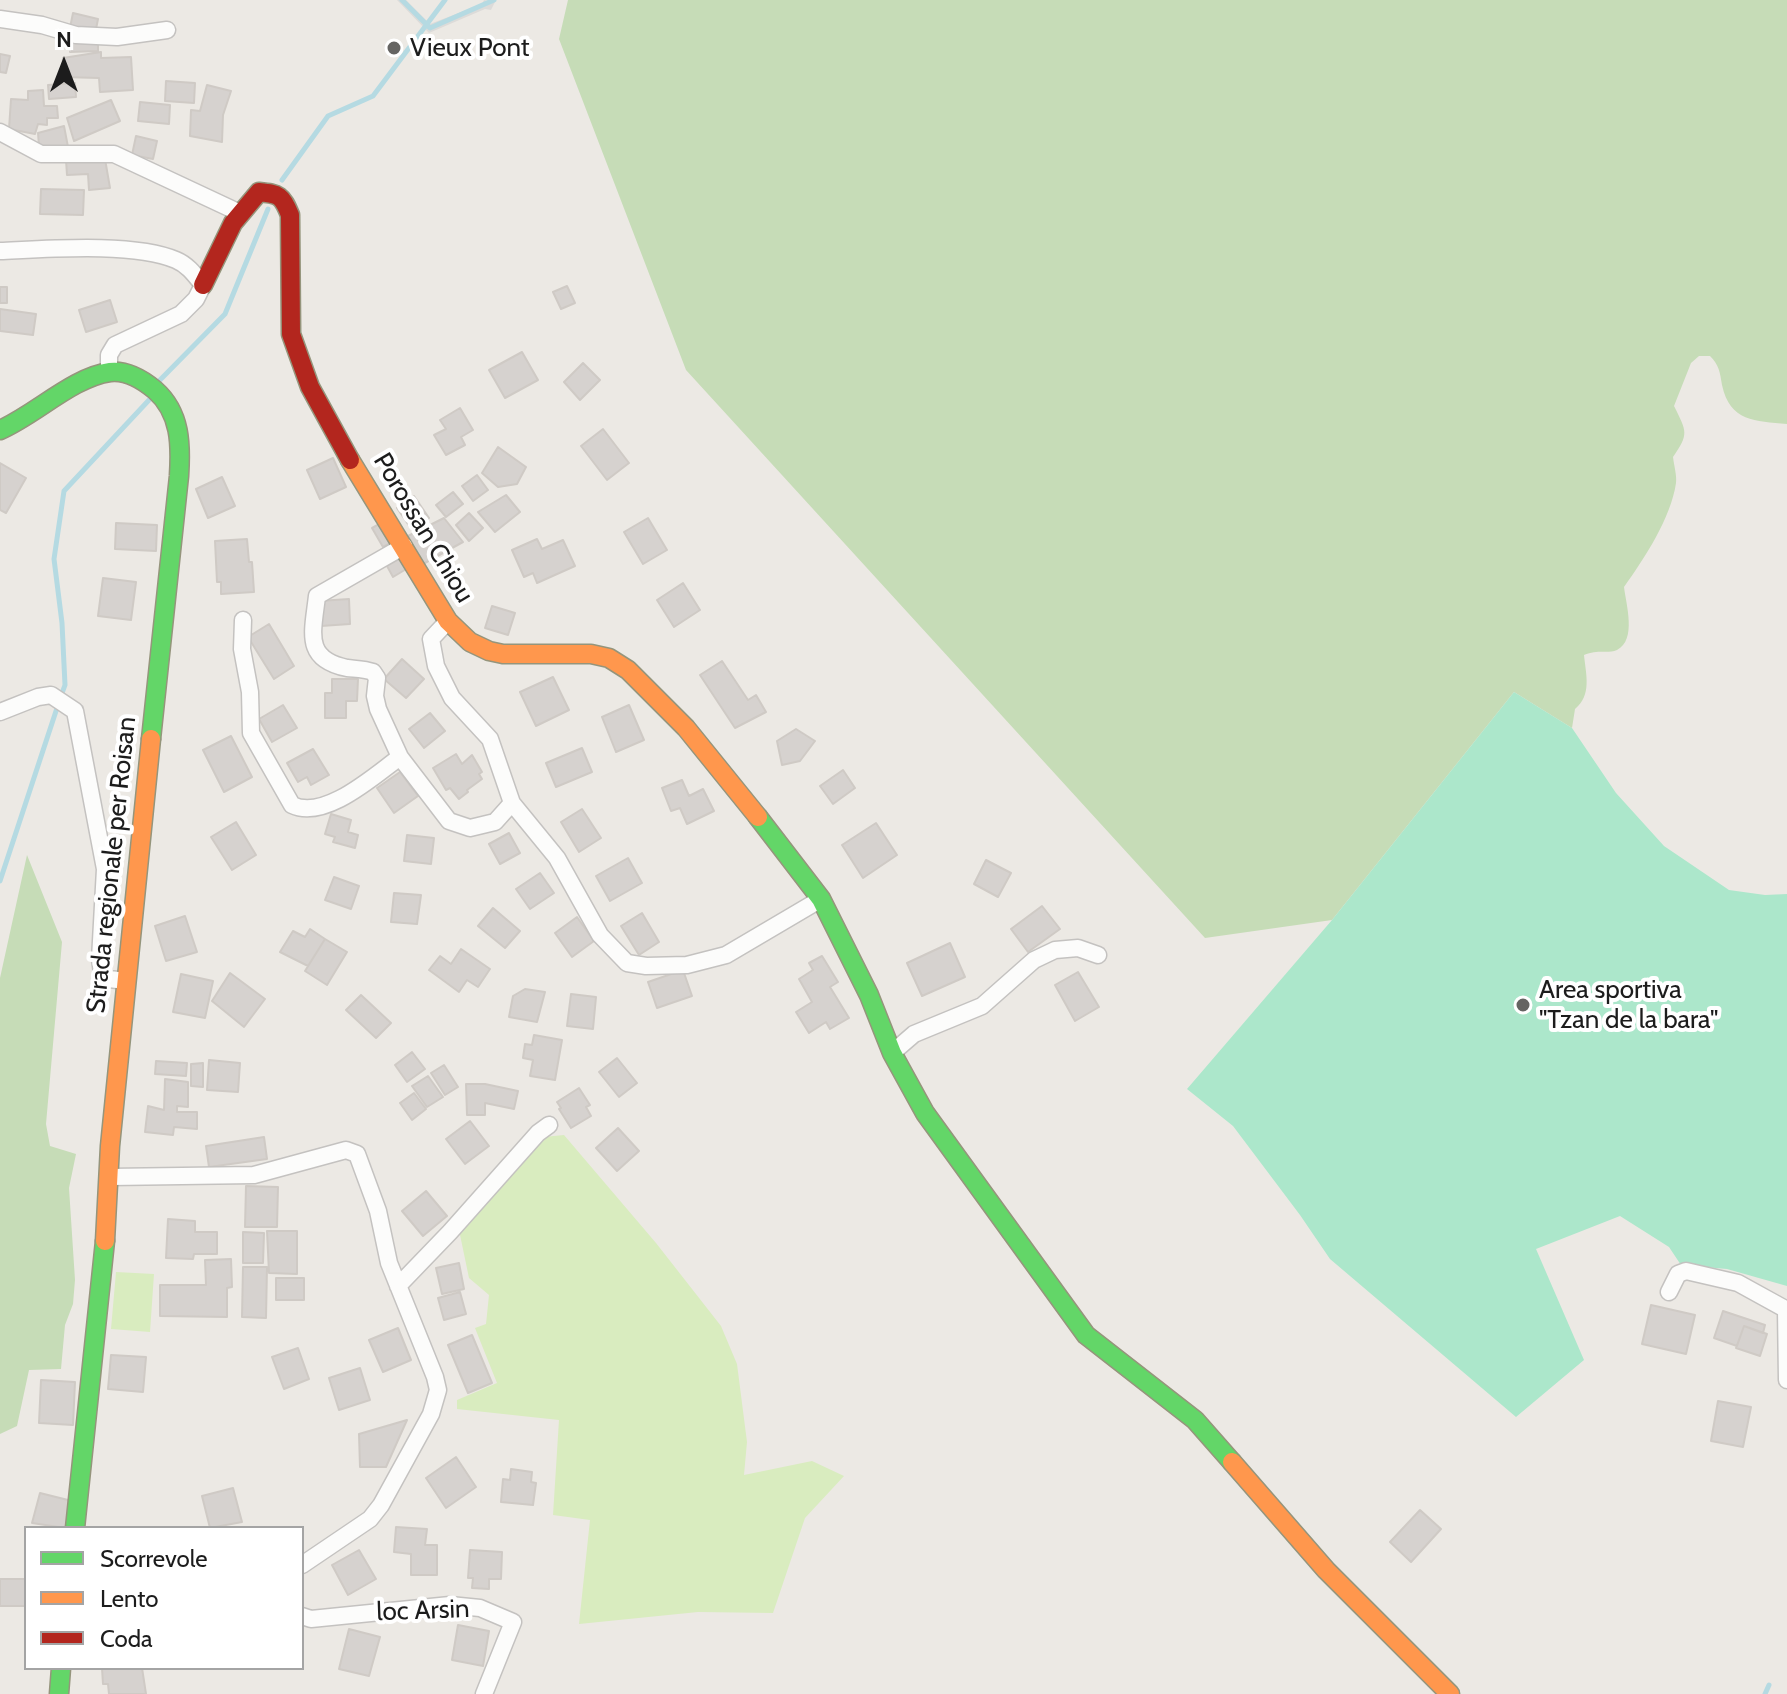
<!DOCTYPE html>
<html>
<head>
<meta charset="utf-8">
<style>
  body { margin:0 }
  #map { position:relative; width:1787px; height:1694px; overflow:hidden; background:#ece9e4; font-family:Cabin,sans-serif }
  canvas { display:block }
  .legend { position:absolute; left:24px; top:1526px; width:280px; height:144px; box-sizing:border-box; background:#fff; border:2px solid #a4a4a4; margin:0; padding:10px 14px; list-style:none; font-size:24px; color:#1c1c1c }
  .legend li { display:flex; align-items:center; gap:16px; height:40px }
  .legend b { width:40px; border:2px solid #a4a4a4 }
  .north { position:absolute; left:24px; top:24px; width:80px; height:80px; -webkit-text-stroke:6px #fff; paint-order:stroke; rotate:0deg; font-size:22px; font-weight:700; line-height:32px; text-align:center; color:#1c1c1c }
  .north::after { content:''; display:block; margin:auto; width:28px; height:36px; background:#1c1c1c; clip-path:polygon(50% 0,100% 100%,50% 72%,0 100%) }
</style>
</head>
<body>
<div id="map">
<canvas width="1787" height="1694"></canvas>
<ul class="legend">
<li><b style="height:10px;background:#63d668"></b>Scorrevole</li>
<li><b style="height:10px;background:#ff974d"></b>Lento</li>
<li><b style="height:10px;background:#b3261e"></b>Coda</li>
</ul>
<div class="north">N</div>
</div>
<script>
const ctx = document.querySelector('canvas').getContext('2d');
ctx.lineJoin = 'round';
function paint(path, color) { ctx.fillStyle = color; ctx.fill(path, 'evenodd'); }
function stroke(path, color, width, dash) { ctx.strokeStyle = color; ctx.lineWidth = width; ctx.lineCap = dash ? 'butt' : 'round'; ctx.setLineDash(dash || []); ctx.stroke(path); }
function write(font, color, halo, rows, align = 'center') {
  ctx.font = font + ' Cabin,sans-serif'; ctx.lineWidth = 8; ctx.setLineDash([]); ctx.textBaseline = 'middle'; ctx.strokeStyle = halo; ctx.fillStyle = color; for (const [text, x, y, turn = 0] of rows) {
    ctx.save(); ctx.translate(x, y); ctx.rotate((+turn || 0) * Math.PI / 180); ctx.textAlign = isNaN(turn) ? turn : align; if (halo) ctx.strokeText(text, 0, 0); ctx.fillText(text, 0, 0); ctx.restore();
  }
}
paint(new Path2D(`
  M564 1135 656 1243 721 1326 737 1364 747 1442 744 1475 812 1461 844 1476 805 1518 773 1613 698 1612 579 1624 590 1520 553 1515 559 1420 457 1409V1400L497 1383 475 1328 486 1324 489 1295 469 1278 459 1230 544 1137Z
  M116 1272 154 1274 150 1332 111 1329Z`), '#d9ecbf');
paint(new Path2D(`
  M568 0H1787V424C1755 421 1730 422 1722 385 1720 372 1719 365 1710 356H1699L1691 363 1674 406C1687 432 1689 434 1673 457 1674 466 1677 475 1676 483 1671 518 1644 559 1624 587 1626 604 1637 640 1617 650 1608 654 1598 649 1584 655 1586 675 1592 695 1575 709L1572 728 1514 692 1332 920 1205 938 686 370 559 39Z
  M27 855 62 942 46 1124 50 1146 76 1154 69 1188 75 1280 73 1304 65 1325 61 1369 29 1370 17 1426 0 1434V978Z`), '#c6dcb7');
paint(new Path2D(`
  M1514 692 1572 728 1616 793 1664 846 1729 890 1765 895 1787 894V1286L1727 1269 1681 1265 1669 1247 1620 1216 1536 1249 1584 1360 1516 1417 1330 1259 1300 1215 1233 1126 1187 1089 1332 920Z`), '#ace7cb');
paint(new Path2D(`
  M397 0H406L430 24 482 4 484 0 495 2 491 10 485 9 429 33Z`), '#dcdbd9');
stroke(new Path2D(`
  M402 0 430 28 494 0
  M282 180 328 116 373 96 445 0
  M159 381 225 314 268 209
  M61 696 65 685 62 623 54 559 64 491 149 400
  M0 881 58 705
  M1765 1694 1769 1685`), '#b5dae2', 5);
const building = new Path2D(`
  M73 13 98 19 95 34 70 28Z
  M98 41V51L70 52V43Z
  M101 52V58L131 57 133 90 100 92 99 78 62 77 63 58Z
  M0 54 10 56 6 73 0 72Z
  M166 81 195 83 194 103 165 101Z
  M75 83 76 97 49 99 48 85Z
  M207 85 231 91 223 115 222 142 190 136 191 110 200 111Z
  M43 90 44 106H57L58 118H47V125L38 124 35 134 9 129 11 99 28 100V91Z
  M111 100 120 121 74 141 67 118Z
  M140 102 170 105 169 124 138 121Z
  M64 126 68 147 39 146 38 133Z
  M136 136 157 141 153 159 132 155Z
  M105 159 110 188 89 190 88 174 67 175 66 160Z
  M41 189 84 190 83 215 40 214Z
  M567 286 575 303 561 309 553 292Z
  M0 287H7V303H0Z
  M110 300 117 322 86 332 79 310Z
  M0 309 36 314 33 335 0 331Z
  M522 352 538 380 505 398 489 370Z
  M583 363 600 380 580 400 564 382Z
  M460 408 473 430 461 437 465 445 446 455 434 435 446 429 440 420Z
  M603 429 629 463 607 480 581 446Z
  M498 447 526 467 517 484 498 487 482 473Z
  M333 458 346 487 320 499 307 470Z
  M0 463 26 478 6 513 0 510Z
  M477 475 488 490 473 501 462 486Z
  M222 477 235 506 208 518 196 489Z
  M453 492 463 504 446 517 436 505Z
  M506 495 520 512 495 532 478 512Z
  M414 496 429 518 412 530 397 508Z
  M469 513 483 528 469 541 456 525Z
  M444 518 463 542 423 564 408 536Z
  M648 518 667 550 643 564 624 532Z
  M383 522 394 541 383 547 372 528Z
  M116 523 157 525 156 551 115 549Z
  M247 539 249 562H252L254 592 221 594V582H217L215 541Z
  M537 539 542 549 563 540 575 566 537 583 533 573 524 577 512 550Z
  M401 558 408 568 393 577 387 566Z
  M103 578 136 582 131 620 98 616Z
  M683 583 700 610 674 627 657 600Z
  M349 599 350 624 321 626 319 601Z
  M492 606 515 613 508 635 485 628Z
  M269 624 294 666 274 679 248 637Z
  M402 659 424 679 406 698 384 679Z
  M722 661 748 700 756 695 766 712 735 728 700 675Z
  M553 677 569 710 536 726 520 692Z
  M332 679H358L357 701H346V718H325V693H332Z
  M283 705 297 728 272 742 259 719Z
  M629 705 644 740 616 752 602 717Z
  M430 713 445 731 424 748 409 729Z
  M796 729 815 741 800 761 782 765 777 741Z
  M231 736 252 777 224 792 203 750Z
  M582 748 592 772 556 787 546 763Z
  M313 749 329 775 311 785 307 777 298 782 287 763Z
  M456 754 462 764 472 755 482 772 479 774 482 779 467 790 468 792 459 799 450 788 446 790 433 768Z
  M843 770 855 788 833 804 820 786Z
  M400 772 418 796 394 813 377 788Z
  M682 780 689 796 703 789 714 811 687 824 680 808 671 811 662 788Z
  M582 809 601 838 579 852 561 822Z
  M331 814 351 820 348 832 358 835 355 848 333 842 335 837 325 834Z
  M236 822 256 855 232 870 211 837Z
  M876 823 897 855 863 878 842 845Z
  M509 833 520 853 500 864 489 844Z
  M407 835 434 838 431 864 404 861Z
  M628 858 642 883 610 901 596 876Z
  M986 860 1011 873 998 897 974 884Z
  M540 873 554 893 530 909 516 889Z
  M334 877 359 886 351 909 325 900Z
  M394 893 421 895 417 924 391 922Z
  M1042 906 1060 929 1028 952 1011 929Z
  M493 908 520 931 505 948 478 926Z
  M642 913 659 942 639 955 621 926Z
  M185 916 197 952 166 961 155 926Z
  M577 917 594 941 572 957 555 933Z
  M310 929 325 939 308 966 280 952 293 931 305 937Z
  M325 939 347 952 327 985 305 971Z
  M950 943 965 977 922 996 907 963Z
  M461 949 490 969 478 987 467 980 459 992 429 970 440 956 451 964Z
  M822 956 838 982 830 987 849 1018 830 1029 826 1022 809 1033 796 1012 812 1002 799 979 813 970 809 963Z
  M683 970 692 996 657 1008 648 982Z
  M1078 972 1099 1007 1075 1021 1055 985Z
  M230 973 265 999 244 1027 212 1001Z
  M181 974 213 981 205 1018 173 1012Z
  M525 989 545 992 537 1022 509 1017 513 996Z
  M571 994 596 997 593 1029 567 1026Z
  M361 995 391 1023 376 1038 346 1010Z
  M534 1035 562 1040 555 1080 530 1076 533 1060 523 1058 525 1044 532 1045Z
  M412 1052 425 1069 407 1082 395 1065Z
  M617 1058 637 1083 619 1097 599 1072Z
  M209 1060 240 1063 238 1092 207 1090Z
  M156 1061 187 1063 186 1076 155 1074Z
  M203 1063V1087L191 1086V1064Z
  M444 1065 458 1087 445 1095 431 1073Z
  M428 1076 443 1097 427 1107 412 1086Z
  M165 1079 188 1082V1107L177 1106V1112H197V1129L174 1127 173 1135 145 1132 148 1106 164 1110Z
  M466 1084H485L518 1091 514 1109 485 1103V1115H467Z
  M579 1088 590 1105 586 1107 591 1116 571 1128 559 1109 561 1108 557 1102Z
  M414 1093 426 1109 412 1120 400 1103Z
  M470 1121 489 1146 465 1164 446 1139Z
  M618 1128 639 1151 617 1171 596 1148Z
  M264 1137 267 1159 209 1167 206 1146Z
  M246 1186 278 1187 277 1227H245Z
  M426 1191 447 1216 423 1236 402 1211Z
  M168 1219 195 1221V1232H217V1254H194L193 1259 166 1258Z
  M267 1231H297V1274L269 1273Z
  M243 1232 264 1233 263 1263H243Z
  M231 1259 232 1287 227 1288V1317L160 1316V1285H206L205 1260Z
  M459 1263 464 1289 442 1294 436 1268Z
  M243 1267H267L266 1318 242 1317Z
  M276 1278H304V1300H276Z
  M460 1292 466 1314 444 1320 438 1298Z
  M1651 1305 1695 1315 1686 1354 1642 1344Z
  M1723 1311 1765 1325 1763 1333 1744 1326 1737 1346 1714 1338Z
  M1744 1326 1767 1334 1760 1356 1736 1348Z
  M398 1328 411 1360 383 1372 369 1340Z
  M472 1335 492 1383 468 1393 448 1345Z
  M298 1348 309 1379 284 1389 272 1357Z
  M111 1355 146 1357 143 1392 108 1389Z
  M360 1368 370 1400 339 1410 329 1378Z
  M41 1380 75 1382 73 1425 39 1423Z
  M1718 1401 1751 1407 1743 1447 1711 1441Z
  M407 1420 386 1467H360L359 1434Z
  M456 1457 476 1487 446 1508 426 1478Z
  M511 1469 532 1472 531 1482 536 1483 533 1505 501 1502 503 1479 510 1480Z
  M233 1488 242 1522 210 1528 202 1496Z
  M40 1493 72 1501 65 1528 32 1523Z
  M1420 1510 1441 1529 1411 1562 1390 1542Z
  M396 1527 427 1529 425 1545H437V1575H411V1554L394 1552Z
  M359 1550 376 1579 348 1595 332 1565Z
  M470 1550 502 1552 501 1579H489V1589L472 1588 473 1578H468Z
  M0 1579H25V1606H0Z
  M458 1625 489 1631 483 1666 452 1660Z
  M349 1629 380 1637 369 1676 339 1669Z
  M102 1668H142L146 1694H109L108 1684H103Z`);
paint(building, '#d6d2cf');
stroke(building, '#cfcac5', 2);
const street = new Path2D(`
  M0 19 42 25 76 35 117 37 167 30
  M0 132 41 154H114L240 213
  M0 251C46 249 135 242 176 260 188 265 195 275 203 285L196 299 181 314 115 345 109 355V372
  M404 546 317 596C313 632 303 659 347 668 356 669 365 669 373 672L377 678 375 696 378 709 400 757 449 821 470 828 495 822 512 803 490 739 452 698 436 666 431 639 448 621
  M243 620 242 649 250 692 251 733 292 805C325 821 375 775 400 757
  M0 712 38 697 51 695 75 711 105 869 100 959 102 973 109 979 126 981
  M512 803 557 858 600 935 627 963 646 966 687 965 726 955 821 899
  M892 1053 914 1034 982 1006 1034 960 1055 950 1078 948 1098 955
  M110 1177 254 1175 346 1150 357 1154 378 1211 389 1263 435 1377 438 1390 431 1414 381 1505 370 1519 302 1565
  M398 1286 450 1232 538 1133 549 1125
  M1669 1292 1678 1274 1686 1271 1738 1283 1787 1310
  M1786 1310 1787 1380
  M302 1616 311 1619 450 1605 480 1608 513 1622 484 1694`);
const fast = new Path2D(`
  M0 430C35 415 73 377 110 372 127 370 143 380 155 390 181 413 181 445 179 476L151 739
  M758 817 821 899 869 995 892 1053 925 1113 1086 1335 1195 1420 1232 1462
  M75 1528 105 1241
  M59 1694 61 1668`);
const slow = new Path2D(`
  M350 460 448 621 470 642 489 651 503 654H591L609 658 628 670 686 728 758 817
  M105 1241 110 1146 151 739
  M1232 1462 1326 1570 1450 1694`);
const jam = new Path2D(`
  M203 285 233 223 259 192C279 194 282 195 290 215L291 334 310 387 350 460`);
stroke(street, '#c4c2c0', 19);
stroke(fast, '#95957c', 21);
stroke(slow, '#95957c', 21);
stroke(jam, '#95957c', 21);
stroke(street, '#fcfcfb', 16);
stroke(fast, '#63d668', 18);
stroke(slow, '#ff974d', 18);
stroke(jam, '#b3261e', 18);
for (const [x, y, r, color] of [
  [394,48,8,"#656462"],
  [1523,1005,8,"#656462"]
]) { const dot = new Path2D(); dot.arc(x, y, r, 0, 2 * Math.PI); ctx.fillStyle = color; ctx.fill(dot); stroke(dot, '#fff', 3); }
write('26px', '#1c1c1c', '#fff', [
  ["Vieux Pont",410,48],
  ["Area sportiva",1539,990],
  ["\"Tzan de la bara\"",1539,1020]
], 'left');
write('26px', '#1c1c1c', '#fff', [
  ["Porossan Chiou",423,528,59],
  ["Strada regionale per Roisan",112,865,-84],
  ["loc Arsin",423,1611,-2]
]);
</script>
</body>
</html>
